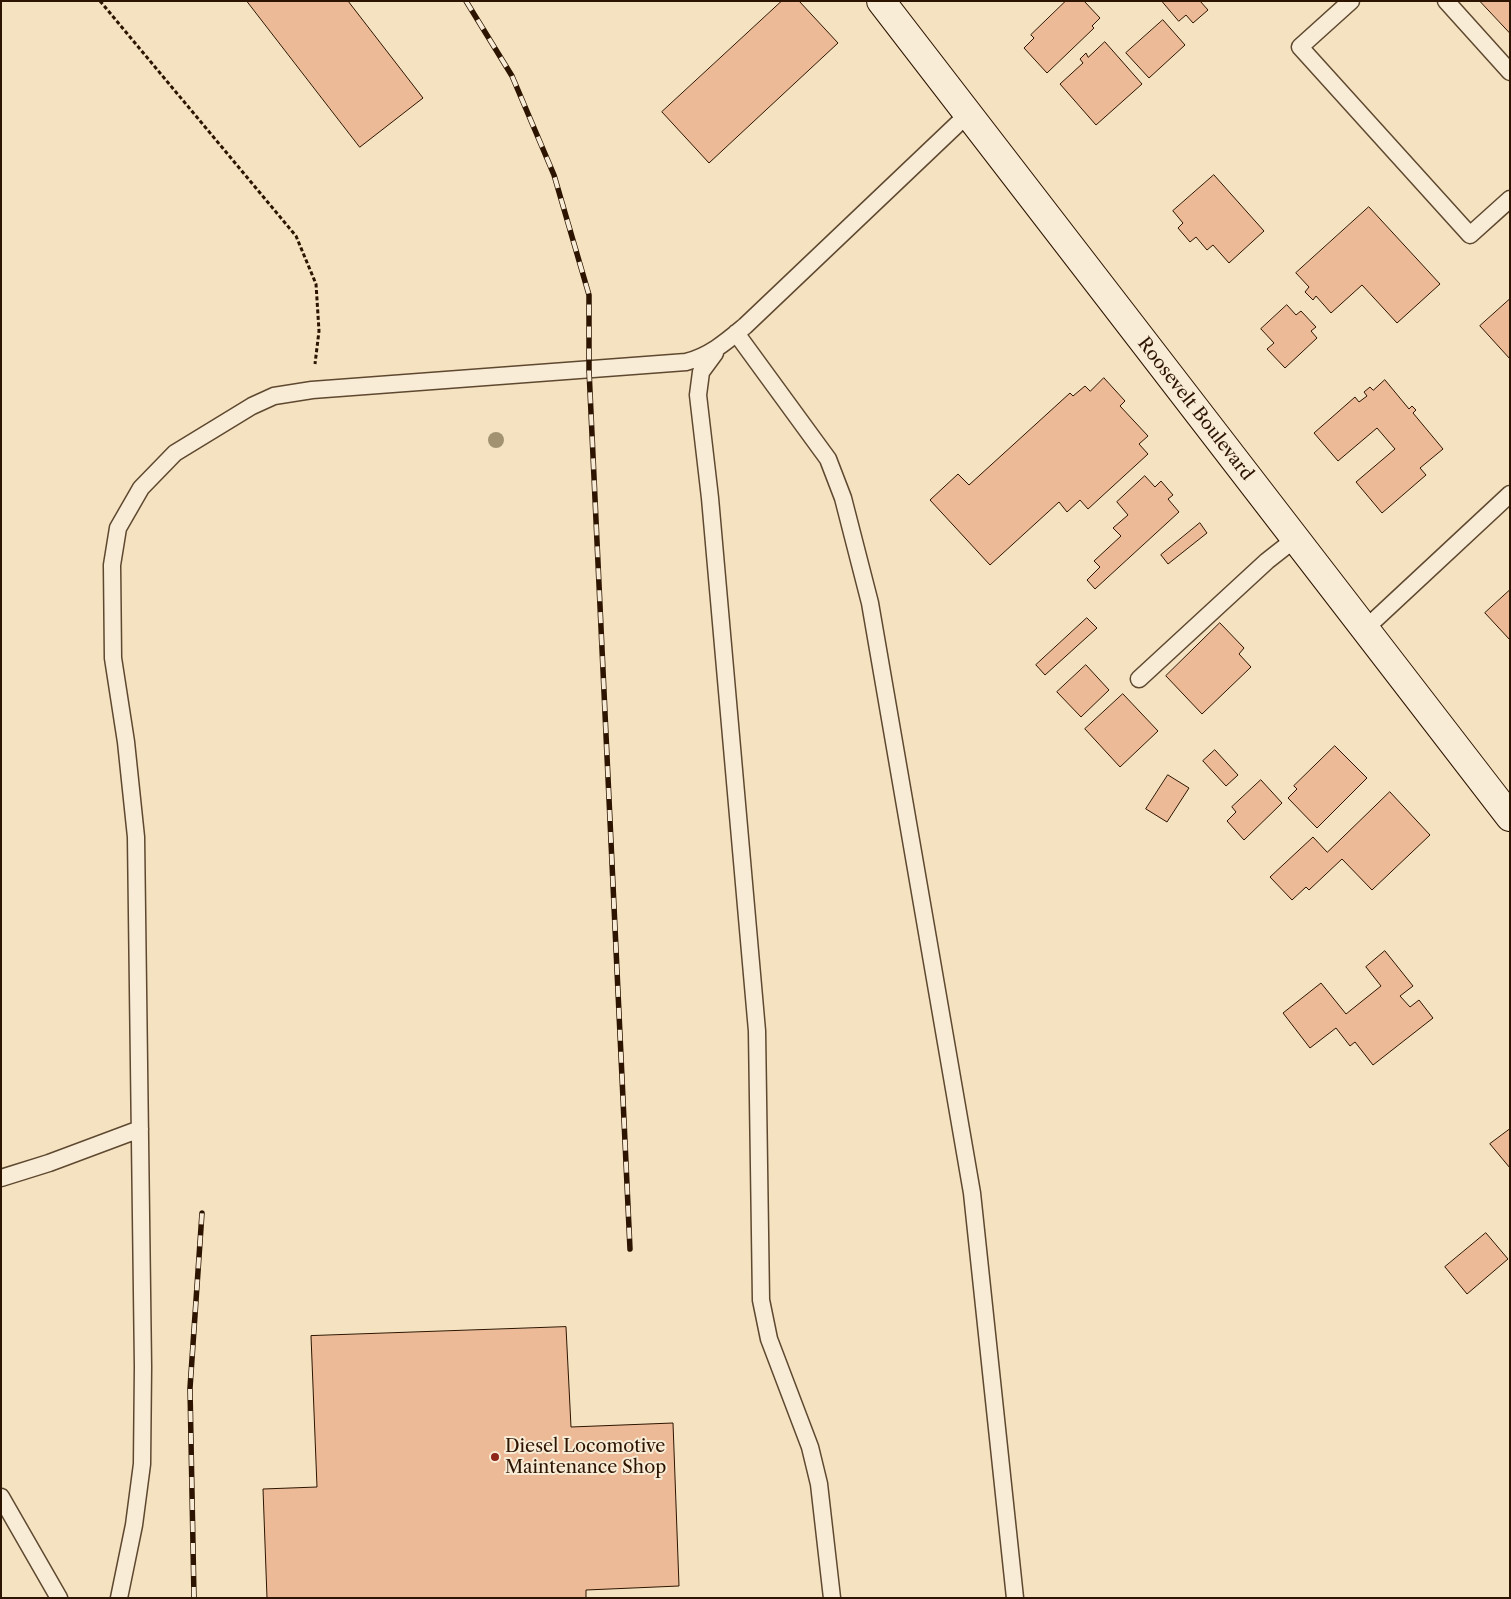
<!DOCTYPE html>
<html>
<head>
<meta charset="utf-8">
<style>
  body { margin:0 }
  #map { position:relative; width:1511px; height:1599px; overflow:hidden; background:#f4e2c0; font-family:"Libre Caslon Text",serif }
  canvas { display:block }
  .frame { position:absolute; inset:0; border:2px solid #2d1400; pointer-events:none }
</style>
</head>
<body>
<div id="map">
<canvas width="1511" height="1599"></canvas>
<div class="frame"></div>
</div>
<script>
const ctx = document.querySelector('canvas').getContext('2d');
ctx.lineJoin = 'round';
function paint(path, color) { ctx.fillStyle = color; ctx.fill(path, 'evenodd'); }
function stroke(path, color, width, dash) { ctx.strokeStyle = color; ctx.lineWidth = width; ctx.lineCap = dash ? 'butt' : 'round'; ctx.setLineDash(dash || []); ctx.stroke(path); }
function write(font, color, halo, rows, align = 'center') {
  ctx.font = font + ' "Libre Caslon Text",serif'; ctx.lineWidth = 4; ctx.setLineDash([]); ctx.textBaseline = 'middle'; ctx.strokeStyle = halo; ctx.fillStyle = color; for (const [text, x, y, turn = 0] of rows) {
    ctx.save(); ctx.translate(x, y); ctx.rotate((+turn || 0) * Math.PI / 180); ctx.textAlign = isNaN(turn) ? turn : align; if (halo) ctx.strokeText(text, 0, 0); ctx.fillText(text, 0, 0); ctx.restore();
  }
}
const building = new Path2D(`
  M247 1H348L423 98 360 147Z
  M782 1H799L838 43 709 163 662 112Z
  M1066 1H1084L1100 18 1092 26 1094 28 1047 73 1024 48 1034 38 1031 35Z
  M1162 1H1200L1208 10 1193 23 1186 15 1179 21Z
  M1480 1H1510V33Z
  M1163 20 1185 45 1149 78 1126 53Z
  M1105 42 1142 84 1096 125 1060 84 1083 63 1080 59 1086 53 1088 57Z
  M1214 175 1264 231 1229 263 1213 245 1207 250 1196 237 1190 242 1178 228 1183 223 1173 211Z
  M1369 207 1440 284 1397 323 1362 285 1331 313 1316 296 1313 300 1305 292 1309 287 1296 273Z
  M1510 299V359L1480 326Z
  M1287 305 1296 315 1301 311 1316 327 1311 331 1317 338 1285 368 1267 349 1274 343 1261 329Z
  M1104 378 1125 401 1120 406 1148 436 1139 444 1148 454 1088 509 1080 500 1067 512 1059 502 990 565 930 500 958 474 969 485 1070 393 1073 396 1085 386 1090 391Z
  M1385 380 1409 409 1412 406 1416 410 1413 413 1443 449 1420 468 1426 475 1382 513 1356 482 1395 449 1377 428 1338 461 1314 433 1355 397 1359 402 1367 396 1364 392 1370 387 1373 390Z
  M1145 476 1155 487 1161 481 1173 495 1168 499 1179 512 1095 589 1087 580 1100 567 1094 561 1121 536 1113 528 1128 515 1117 502Z
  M1200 523 1207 533 1168 564 1161 555Z
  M1510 590V640L1485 613Z
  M1087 618 1097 628 1045 675 1036 665Z
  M1220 623 1244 648 1239 654 1251 667 1202 714 1166 676Z
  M1086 665 1109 690 1081 717 1057 692Z
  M1123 694 1158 731 1120 767 1085 729Z
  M1335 746 1367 778 1317 828 1288 798 1297 789 1294 786Z
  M1215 750 1238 775 1226 786 1203 761Z
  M1168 775 1189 788 1167 822 1146 809Z
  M1261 780 1282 803 1244 840 1227 821 1236 812 1232 807Z
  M1390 792 1430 835 1372 890 1342 859 1309 890 1306 887 1292 900 1270 877 1313 837 1327 852Z
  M1385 951 1413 986 1400 996 1410 1007 1419 1000 1433 1018 1373 1065 1355 1042 1350 1046 1336 1028 1310 1048 1283 1013 1321 983 1346 1014 1381 986 1366 967Z
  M1510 1129V1168L1490 1144Z
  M1486 1233 1508 1259 1467 1294 1445 1267Z
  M566 1327 571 1427 673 1423 679 1586 586 1590V1598H267L263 1489 317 1487 311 1336Z`);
paint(building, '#ecba96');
stroke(building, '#2d1400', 1);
const service = new Path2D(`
  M1351 1 1300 47 1470 235 1510 199
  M1446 1 1510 72
  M736 333 828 459 843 498 870 603 972 1193 1015 1598
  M715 353 701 372 698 395 710 498 757 1031 761 1300 769 1339 810 1447 819 1484 832 1598
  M1365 629 1510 494
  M1139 679 1267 561 1295 539
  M1 1178 49 1163 140 1129
  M1 1497 59 1598
  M119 1598 134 1525 142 1464 143 1367 136 837 126 742 113 658 112 565 118 528 141 488 175 453 252 406 274 396 312 390 686 362C710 356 727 341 745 326L968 114`);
const secondary = new Path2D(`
  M881 1 1510 817`);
stroke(service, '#5f4830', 19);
stroke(secondary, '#2d1400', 30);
stroke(new Path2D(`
  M100 1 296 236 316 284 319 331 315 364`), '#2d1400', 3, [4, 2.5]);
stroke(service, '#f8ecd6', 16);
stroke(secondary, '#f8ecd6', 28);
const rail = new Path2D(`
  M466 1 512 76 554 175 589 295V370L630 1249
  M194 1598 190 1388 202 1213`);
stroke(rail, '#2d1400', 5.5);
stroke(rail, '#f8ecd6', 4, [11]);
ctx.fillStyle = '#a39272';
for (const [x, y] of [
  [496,440]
]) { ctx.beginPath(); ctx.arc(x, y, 8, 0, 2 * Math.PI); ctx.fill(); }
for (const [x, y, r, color] of [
  [495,1457,5,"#8f2418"]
]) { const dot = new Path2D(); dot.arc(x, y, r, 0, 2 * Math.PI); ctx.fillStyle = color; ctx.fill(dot); stroke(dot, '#f8ecd6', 2); }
write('18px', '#2d1400', '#f8ecd6', [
  ["Roosevelt Boulevard",1195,409,52]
]);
write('18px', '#2d1400', '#f8ecd6', [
  ["Diesel Locomotive",505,1447],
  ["Maintenance Shop",505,1468]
], 'left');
</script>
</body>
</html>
